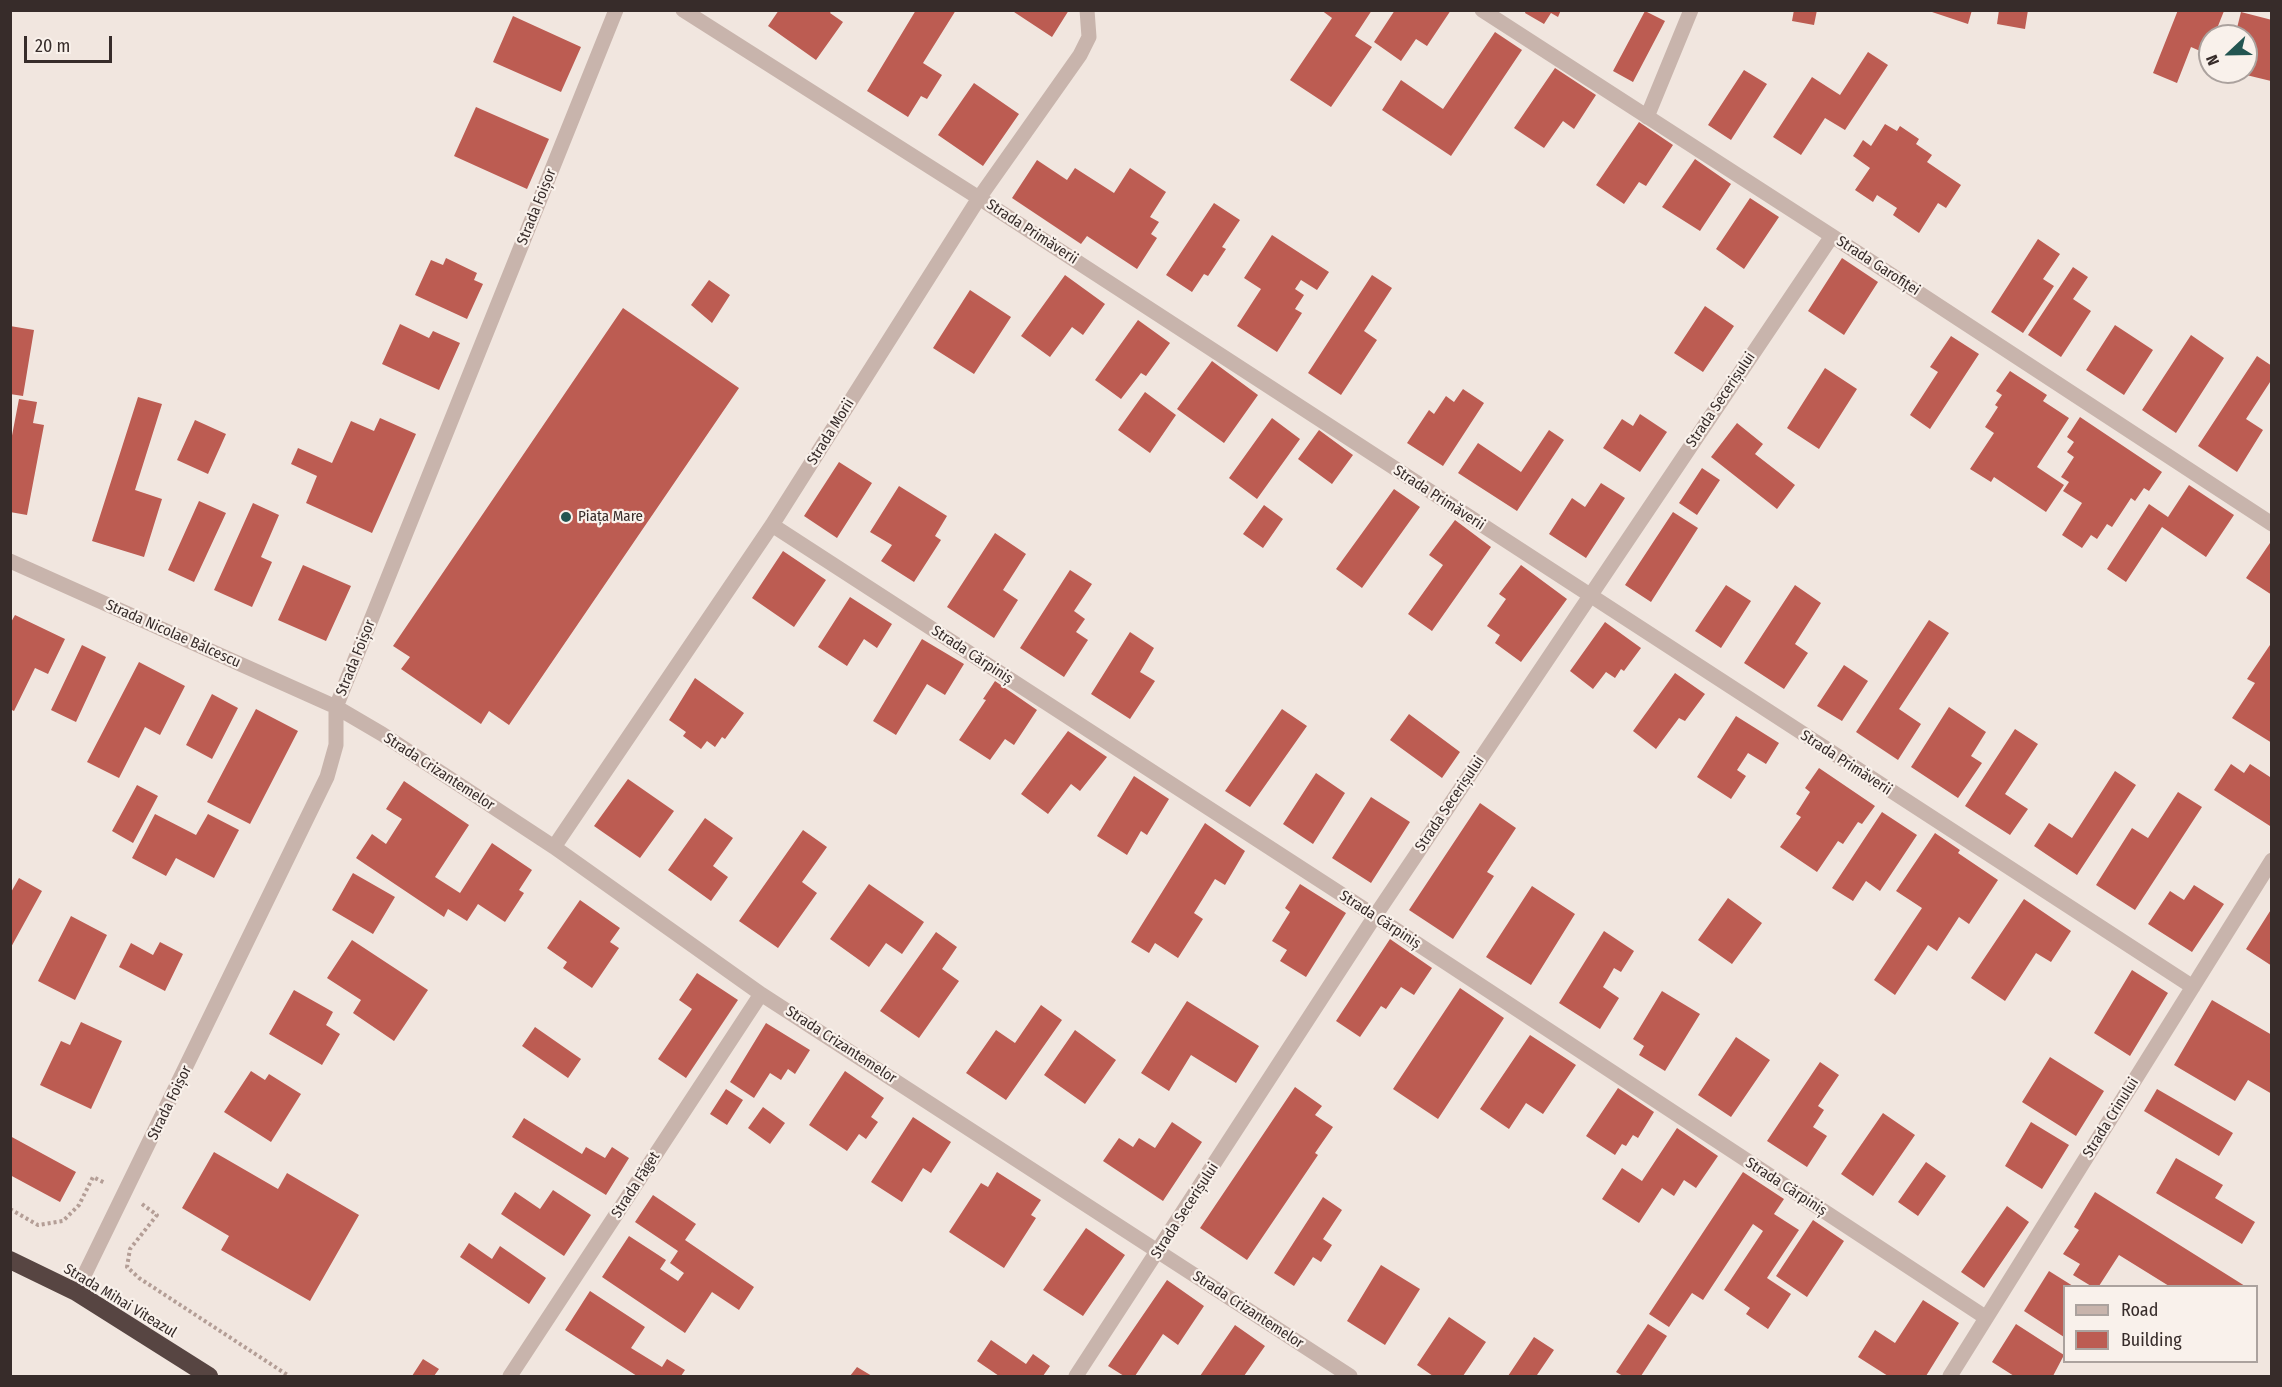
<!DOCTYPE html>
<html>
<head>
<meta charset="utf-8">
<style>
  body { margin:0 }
  #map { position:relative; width:2282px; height:1387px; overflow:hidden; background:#f1e6df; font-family:"Fira Sans Condensed",sans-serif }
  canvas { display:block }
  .frame { position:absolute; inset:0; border:12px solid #372c2a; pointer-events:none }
  .legend { position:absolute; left:2063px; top:1285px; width:195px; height:78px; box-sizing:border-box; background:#f9f1eb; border:2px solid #aba29e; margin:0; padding:8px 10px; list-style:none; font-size:18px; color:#372c2a }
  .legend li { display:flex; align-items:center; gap:12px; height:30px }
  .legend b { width:30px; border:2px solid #aba29e }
  .north { position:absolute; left:2198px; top:24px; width:60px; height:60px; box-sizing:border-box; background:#f9f1eb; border:2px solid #aba29e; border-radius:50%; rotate:248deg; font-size:16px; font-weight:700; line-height:24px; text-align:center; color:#372c2a }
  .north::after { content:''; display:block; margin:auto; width:21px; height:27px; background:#235551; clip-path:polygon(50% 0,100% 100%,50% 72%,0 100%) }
  .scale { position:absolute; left:24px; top:36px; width:88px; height:27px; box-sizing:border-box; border:3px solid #372c2a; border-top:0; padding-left:8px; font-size:18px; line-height:21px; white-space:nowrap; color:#372c2a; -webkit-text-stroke:4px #f9f1eb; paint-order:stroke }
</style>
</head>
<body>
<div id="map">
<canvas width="2282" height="1387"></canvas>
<div class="frame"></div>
<ul class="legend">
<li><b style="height:8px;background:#c8b4ac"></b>Road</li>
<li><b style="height:16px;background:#bc5c52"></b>Building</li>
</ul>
<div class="north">N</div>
<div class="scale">20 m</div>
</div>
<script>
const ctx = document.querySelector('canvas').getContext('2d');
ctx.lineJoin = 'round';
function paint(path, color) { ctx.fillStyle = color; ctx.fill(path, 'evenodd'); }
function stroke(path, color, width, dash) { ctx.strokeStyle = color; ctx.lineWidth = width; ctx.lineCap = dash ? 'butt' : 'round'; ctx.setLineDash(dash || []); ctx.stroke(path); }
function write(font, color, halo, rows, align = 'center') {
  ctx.font = font + ' "Fira Sans Condensed",sans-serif'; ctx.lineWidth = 4.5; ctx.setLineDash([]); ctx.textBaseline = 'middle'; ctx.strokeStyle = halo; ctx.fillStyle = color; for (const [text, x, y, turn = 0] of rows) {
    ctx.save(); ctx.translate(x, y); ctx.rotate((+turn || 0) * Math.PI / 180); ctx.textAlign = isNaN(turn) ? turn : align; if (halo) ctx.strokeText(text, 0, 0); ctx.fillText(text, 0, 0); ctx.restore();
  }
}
paint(new Path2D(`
  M779 10H832L830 13 843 22 816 60 768 26Z
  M916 10H956L923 63 942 75 927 99 921 96 908 117 867 91Z
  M1011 10H1069L1052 37Z
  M1321 10H1372L1355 36 1372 47 1331 107 1290 80 1332 18Z
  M1395 10H1451L1427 46 1416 39 1401 61 1374 42Z
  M1526 10H1561L1558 17 1551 13 1544 24 1525 13Z
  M1794 10H1817L1814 25 1792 21Z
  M1926 10H1972L1968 24Z
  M1999 10H2028L2025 29 1997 24Z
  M2178 10 2224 11 2214 36H2210V46L2207 54 2191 47 2177 83 2153 73Z
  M1645 11 1665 21 1633 82 1613 71Z
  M2241 12 2272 20 2271 81 2238 73 2246 72V36H2235Z
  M513 16 581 47 561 92 493 62Z
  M1495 32 1522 50 1451 156 1382 110 1401 80 1443 109Z
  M1868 52 1888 65 1845 130 1825 118 1801 155 1773 137 1812 77 1840 95Z
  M1555 68 1596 95 1574 129 1563 121 1544 148 1514 128Z
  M1744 70 1767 84 1731 140 1708 125Z
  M974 83 1019 114 983 166 938 135Z
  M476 107 549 139 527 189 454 156Z
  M1639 122 1673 145 1646 186 1639 182 1624 204 1596 185Z
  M1885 124 1897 131 1900 126 1919 139 1916 144 1932 155 1927 162 1961 185 1946 208 1938 203 1919 233 1893 215 1897 208 1877 195 1873 202 1855 190 1870 168 1853 156 1863 140 1871 146Z
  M1695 159 1731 184 1700 231 1662 207Z
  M1037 160 1067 180 1075 168 1114 193 1130 168 1166 192 1150 217 1159 222 1151 234 1157 238 1137 269 1087 236 1081 244 1012 198Z
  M1750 198 1779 217 1744 269 1716 249Z
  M1214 203 1240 220 1222 247 1226 249 1208 276 1204 274 1192 292 1166 275Z
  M1272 235 1329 272 1317 290 1301 280 1295 289 1304 295 1295 309 1302 313 1277 352 1237 326 1261 289 1244 278Z
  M2038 239 2060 254 2043 279 2054 286 2023 333 1991 312Z
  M446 258 477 273 474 280 483 284 467 319 415 295 431 260 443 265Z
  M1842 258 1878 282 1844 335 1808 311Z
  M2073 267 2088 277 2073 299 2091 311 2061 357 2028 335Z
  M1065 275 1105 304 1083 335 1072 327 1050 357 1021 336Z
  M1372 275 1392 288 1364 331 1377 340 1341 395 1308 373Z
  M709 280 730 295 712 323 691 305Z
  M970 290 1011 317 974 374 933 348Z
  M1705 306 1734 326 1703 372 1674 353Z
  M623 308 739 388 509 725 489 711 481 724 401 669 410 657 393 646Z
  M1138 320 1170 343 1146 376 1141 373 1121 399 1095 380Z
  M400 324 429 338 433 331 460 343 439 390 382 364Z
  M2115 325 2153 350 2124 395 2086 370Z
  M10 326 34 330 23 396 10 394Z
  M2191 335 2224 358 2176 433 2142 410Z
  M1951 336 1979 354 1930 429 1910 415 1938 372 1930 367Z
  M2257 356 2272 366V379L2246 419 2263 430 2237 472 2198 446Z
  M1212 361 1258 395 1224 443 1177 409Z
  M1825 368 1857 389 1819 449 1787 428Z
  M2010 371 2047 395 2043 401 2069 418 2037 467 2064 485 2046 512 1994 477 1991 482 1970 469 1994 433 1985 427 1998 407 1995 405 2002 395 1996 391Z
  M1463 389 1484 403 1443 466 1407 443 1429 410 1434 414 1446 396 1454 402Z
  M1145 392 1176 415 1150 453 1118 430Z
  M138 397 162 404 135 490 162 499 144 557 92 541Z
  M19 399 37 402 33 423 44 425 27 515 10 512V446Z
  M1640 414 1667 432 1640 472 1603 448 1622 419 1633 426Z
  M2080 417 2162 472 2149 491 2144 488 2135 501 2131 498 2112 527 2107 524 2097 539 2091 535 2082 548 2062 535 2082 503 2063 491 2069 482 2061 477 2074 457 2067 452 2074 442 2067 437Z
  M380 418 416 434 372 533 306 503 317 476 291 464 298 448 332 463 351 421 374 431Z
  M1272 418 1300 439 1257 499 1229 478Z
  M195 420 226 434 208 474 177 460Z
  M1737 423 1763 444 1755 454 1795 485 1777 509 1711 457Z
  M1319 430 1353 455 1332 484 1298 459Z
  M1549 430 1564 440 1517 511 1458 473 1478 443 1521 472Z
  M839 462 872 483 837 538 804 516Z
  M1702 468 1720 480 1697 515 1679 503Z
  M1601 483 1625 498 1586 558 1549 534 1572 498 1585 507Z
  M2189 485 2234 515 2206 557 2162 527 2126 582 2107 569 2149 504 2168 517Z
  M899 486 947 516 935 536 941 540 914 582 881 561 892 545 870 532Z
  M1394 489 1420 507 1362 588 1336 569Z
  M199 501 226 513 194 582 168 570Z
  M253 503 279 515 261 557 272 562 252 607 214 590Z
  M1264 505 1283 519 1263 548 1243 534Z
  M1673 512 1698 528 1651 602 1625 585Z
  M1455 520 1491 547 1432 631 1408 614 1443 565 1429 555Z
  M995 533 1026 554 1003 590 1018 600 994 638 947 607Z
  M2272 540V595L2246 578Z
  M783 551 826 580 794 627 752 598Z
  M303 565 351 586 326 641 278 620Z
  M1521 565 1567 599 1521 662 1495 643 1500 635 1487 626 1506 599 1499 594Z
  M1070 570 1092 584 1074 611 1085 619 1076 632 1088 640 1064 677 1020 648Z
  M1726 585 1751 601 1721 648 1695 631Z
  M1795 585 1821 603 1795 644 1808 653 1784 689 1744 663Z
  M850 597 892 624 877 648 864 639 847 666 818 647Z
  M15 615 65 639 48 674 35 668 14 711 10 709V624Z
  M1929 620 1949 633 1899 709 1921 724 1898 760 1856 732Z
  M1605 622 1641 648 1624 671 1621 669 1615 678 1606 672 1593 689 1570 671Z
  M1130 632 1154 648 1140 672 1155 681 1130 719 1091 694Z
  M922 639 964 664 945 695 927 684 896 735 873 721Z
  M2272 642V743L2232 718 2255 683 2247 679Z
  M82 645 106 657 76 722 51 710Z
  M139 662 185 686 160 735 145 727 119 778 87 762Z
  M1844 665 1868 681 1842 721 1817 706Z
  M1675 673 1705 694 1685 721 1679 718 1656 749 1633 731Z
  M695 678 744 713 725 739 722 737 715 747 707 741 701 749 683 736 686 732 669 720Z
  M995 681 1037 710 1014 745 1005 739 990 760 959 740 986 700 983 699Z
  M212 694 238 708 212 759 186 745Z
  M1949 707 1986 732 1971 756 1982 763 1958 798 1911 767Z
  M256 709 298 731 250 824 207 802Z
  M1282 709 1307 726 1250 807 1225 791Z
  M1409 714 1460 752 1442 778 1390 740Z
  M1736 716 1779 743 1766 764 1748 753 1737 770 1746 776 1731 799 1697 777Z
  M2015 729 2038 744 2005 794 2028 809 2010 835 1965 806Z
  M1068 731 1107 757 1080 791 1071 784 1048 814 1021 794Z
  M2231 764 2244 773 2250 764 2270 777 2272 774V823L2270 826 2214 790Z
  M1819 768 1875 806 1862 824 1858 822 1843 844 1838 841 1817 872 1780 847 1801 817 1796 814 1810 792 1805 788Z
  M2115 771 2136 785 2077 875 2034 846 2049 823 2072 838Z
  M1316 773 1345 793 1313 844 1283 824Z
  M1134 776 1169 799 1147 835 1141 831 1127 855 1097 836Z
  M628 779 674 811 640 858 594 826Z
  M404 781 469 825 435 877 460 893 492 843 532 870 519 890 524 893 505 922 478 904 467 921 448 909 444 917 356 858 372 834 386 844 402 819 386 809Z
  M137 785 158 796 133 843 112 831Z
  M2178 792 2202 807 2135 910 2096 885 2132 828 2148 838Z
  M1371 797 1410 822 1371 883 1332 858Z
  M1480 803 1516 828 1487 872 1494 876 1453 939 1409 910Z
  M1882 812 1917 835 1880 891 1866 881 1853 901 1832 888Z
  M155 814 196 835 208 814 239 830 214 878 176 858 166 876 132 858Z
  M705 818 733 838 713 866 728 877 711 901 668 870Z
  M1205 823 1245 851 1225 885 1215 879 1194 913 1203 919 1178 958 1155 943 1149 953 1131 942Z
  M803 830 827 847 802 882 817 893 778 948 739 921Z
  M1935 833 1960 850 1958 853 1998 880 1969 924 1959 917 1937 951 1928 945 1895 995 1874 980 1922 908 1896 891Z
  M353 873 395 897 373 934 332 910Z
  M19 878 42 891 10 949V894Z
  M869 884 924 922 902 954 886 943 869 967 830 939Z
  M1300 884 1346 913 1306 977 1280 961 1287 950 1272 941 1290 912 1285 908Z
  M2194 885 2224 904 2192 952 2148 924 2170 891 2184 900Z
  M1532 886 1575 914 1531 985 1486 957Z
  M1728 898 1762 923 1732 964 1698 940Z
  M2024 899 2071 931 2051 962 2036 953 2005 1001 1971 978Z
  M580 900 620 928 610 942 619 948 592 988 563 968 567 962 547 948Z
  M2272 908V966L2246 949Z
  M71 916 107 935 75 1000 38 981Z
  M1604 931 1634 951 1621 972 1614 968 1603 987 1619 998 1600 1029 1559 1003Z
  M936 932 957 947 942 969 959 981 919 1038 880 1011Z
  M1390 939 1432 968 1414 995 1401 987 1386 1009 1381 1006 1360 1037 1336 1021Z
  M352 940 428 990 394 1041 353 1013 361 1000 327 978Z
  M160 942 183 954 165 991 119 967 131 943 153 955Z
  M2132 970 2168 993 2130 1056 2094 1033Z
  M697 973 738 1000 686 1078 658 1059 692 1009 679 1000Z
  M1460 988 1504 1018 1438 1119 1393 1089Z
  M294 990 333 1012 326 1025 340 1034 322 1065 269 1034Z
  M1662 991 1700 1014 1665 1071 1639 1055 1644 1046 1633 1039Z
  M2212 1000 2272 1035V1094L2248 1080 2235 1101 2174 1065Z
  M1187 1001 1259 1046 1236 1083 1191 1055 1169 1091 1141 1073Z
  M1041 1005 1062 1020 1006 1100 966 1073 996 1030 1015 1043Z
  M81 1022 122 1041 91 1109 40 1085 61 1041 70 1045Z
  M766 1023 810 1050 795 1074 788 1069 781 1080 770 1073 754 1098 730 1082Z
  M535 1027 581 1059 568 1078 522 1046Z
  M1075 1030 1116 1060 1085 1104 1044 1075Z
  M1530 1035 1576 1065 1543 1114 1526 1103 1509 1129 1480 1109Z
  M1736 1037 1770 1060 1731 1117 1698 1095Z
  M2050 1057 2104 1091 2076 1136 2022 1102Z
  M1820 1062 1839 1075 1818 1106 1824 1110 1813 1127 1827 1136 1807 1167 1767 1141Z
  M251 1071 265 1080 269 1074 301 1094 271 1142 224 1112Z
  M845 1071 884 1098 871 1117 878 1122 866 1139 859 1134 847 1151 809 1125Z
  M1295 1087 1322 1106 1315 1115 1333 1127 1315 1153 1318 1155 1247 1260 1200 1228Z
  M1618 1088 1654 1112 1638 1138 1633 1135 1626 1146 1622 1144 1615 1155 1586 1136Z
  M726 1089 743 1100 727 1125 710 1114Z
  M2157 1089 2233 1133 2219 1156 2144 1111Z
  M763 1107 785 1123 770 1144 748 1128Z
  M1883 1113 1915 1135 1873 1196 1841 1174Z
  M913 1117 951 1142 931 1173 923 1168 902 1202 871 1182Z
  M524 1118 582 1154 586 1147 605 1158 612 1147 629 1158 606 1195 512 1137Z
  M1172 1122 1202 1142 1163 1201 1103 1161 1119 1138 1133 1147 1139 1138 1155 1148Z
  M2031 1122 2069 1145 2042 1189 2005 1166Z
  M1677 1128 1718 1156 1696 1188 1684 1180 1674 1196 1662 1188 1639 1223 1602 1199 1622 1168 1642 1181Z
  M10 1136 76 1172 60 1202 10 1175Z
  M214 1152 278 1189 287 1173 359 1215 310 1301 221 1250 229 1236 182 1208Z
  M2176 1158 2223 1185 2215 1198 2255 1222 2242 1244 2156 1193Z
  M1926 1162 1946 1176 1918 1216 1898 1202Z
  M997 1172 1041 1200 1031 1215 1036 1218 1004 1268 949 1232 981 1183 988 1187Z
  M1743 1172 1784 1199 1774 1214 1799 1230 1767 1278 1791 1294 1768 1329 1746 1314 1750 1308 1724 1290 1763 1231 1753 1224 1703 1300 1692 1293 1669 1327 1649 1314Z
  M553 1190 591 1215 564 1256 501 1214 515 1192 540 1209Z
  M2095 1192 2245 1286H2169L2119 1255 2099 1286H2091L2073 1275 2080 1264 2063 1254 2079 1230 2074 1227Z
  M653 1195 696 1224 685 1240 754 1287 739 1310 712 1292 685 1333 602 1277 629 1236 666 1260 660 1269 678 1281 684 1273 670 1263 678 1251 635 1222Z
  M1323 1197 1342 1210 1323 1239 1332 1245 1321 1262 1313 1257 1294 1286 1274 1273Z
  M2007 1206 2029 1222 1984 1288 1961 1272Z
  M1813 1220 1844 1241 1807 1297 1776 1276Z
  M1086 1228 1125 1255 1083 1316 1043 1290Z
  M469 1243 492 1259 500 1246 546 1278 529 1304 460 1257Z
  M1381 1265 1420 1289 1385 1345 1347 1321Z
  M2049 1271 2073 1286H2064V1337L2024 1311Z
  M1167 1280 1204 1306 1178 1345 1163 1334 1135 1376H1124L1108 1366Z
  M590 1291 645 1327 631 1348 662 1367 667 1359 685 1370 681 1376H637L565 1330Z
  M1923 1300 1959 1323 1926 1376H1888L1858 1357 1875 1330 1895 1343Z
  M1449 1317 1486 1342 1463 1376H1433L1417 1365Z
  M1648 1324 1667 1336 1641 1376H1623L1616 1372Z
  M2016 1324 2064 1355 2053 1376H2014L1992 1362Z
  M1235 1325 1265 1346 1244 1376H1200Z
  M1534 1337 1554 1350 1537 1375 1540 1376H1508Z
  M991 1340 1026 1364 1033 1354 1050 1366 1043 1376H999L977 1361Z
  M423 1359 439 1369 434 1376H412Z
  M857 1367 872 1376H850Z`), '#bc5c52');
stroke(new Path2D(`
  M142 1204 157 1215 130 1249 127 1267 139 1278 289 1376
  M10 1209 38 1225 63 1221 79 1205 93 1177 105 1183`), '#b49e96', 4, [3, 3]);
stroke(new Path2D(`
  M683 10 979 198 2193 987
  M1482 10 1832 236 2272 524
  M1647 117 1691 10
  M772 525 1375 916 1985 1317
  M10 561 336 707 382 734 554 847 761 994 1350 1376
  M554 847 772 525 979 198 1080 55 1089 37 1087 10
  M76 1292 327 777 336 745V707L616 10
  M510 1376 761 994
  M1076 1376 1375 916 1832 236
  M1950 1376 2272 860`), '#c8b4ac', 15);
stroke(new Path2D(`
  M10 1260 76 1292 209 1376`), '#574542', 18);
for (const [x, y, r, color] of [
  [566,517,6,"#235551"]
]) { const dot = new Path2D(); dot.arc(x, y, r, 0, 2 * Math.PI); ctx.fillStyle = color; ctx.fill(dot); stroke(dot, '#f9f1eb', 2); }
write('15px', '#372c2a', '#f9f1eb', [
  ["Strada Foișor",537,207,-68],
  ["Strada Primăverii",1032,232,33],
  ["Strada Garofiței",1878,266,33],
  ["Strada Secerișului",1721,400,-56],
  ["Strada Morii",831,432,-58],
  ["Strada Primăverii",1439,498,33],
  ["Strada Nicolae Bălcescu",173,634,24],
  ["Strada Cărpiniș",972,655,33],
  ["Strada Foișor",356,658,-68],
  ["Strada Primăverii",1846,763,33],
  ["Strada Crizantemelor",439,772,33],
  ["Strada Secerișului",1450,804,-56],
  ["Strada Cărpiniș",1380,920,33],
  ["Strada Crizantemelor",841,1045,33],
  ["Strada Foișor",170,1103,-64],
  ["Strada Crinului",2111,1118,-58],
  ["Strada Făget",636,1185,-57],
  ["Strada Cărpiniș",1786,1187,33],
  ["Strada Secerișului",1185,1211,-57],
  ["Strada Mihai Viteazul",120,1301,31],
  ["Strada Crizantemelor",1248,1310,33]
]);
write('15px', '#372c2a', '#f9f1eb', [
  ["Piața Mare",578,517]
], 'left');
</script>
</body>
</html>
